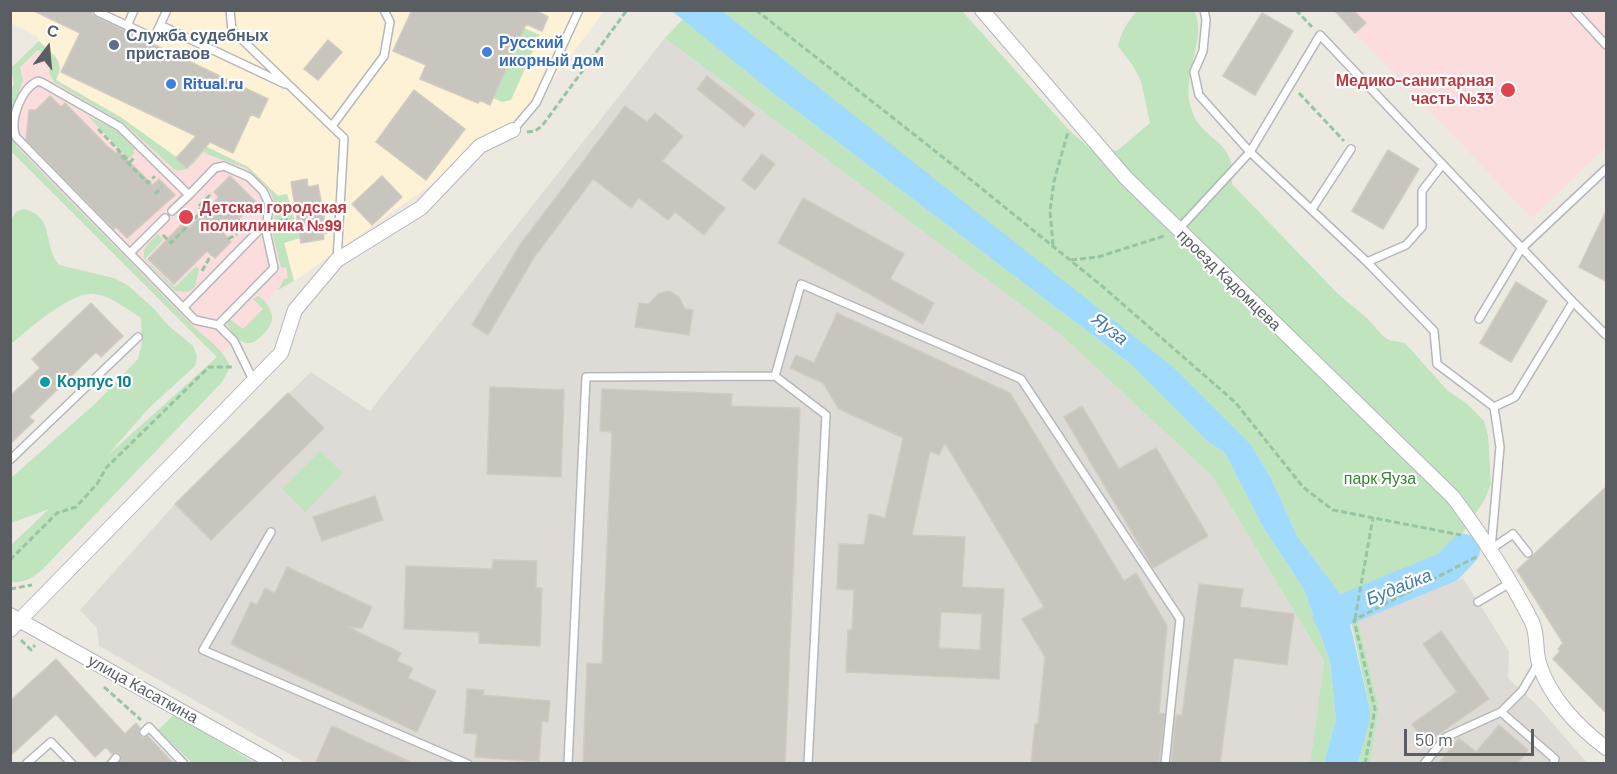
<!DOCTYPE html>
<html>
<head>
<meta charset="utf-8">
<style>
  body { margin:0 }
  #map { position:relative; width:1617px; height:774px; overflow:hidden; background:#ece9e1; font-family:Barlow,sans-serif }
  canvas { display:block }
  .frame { position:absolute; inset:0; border:12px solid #5a5e62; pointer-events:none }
  .north { position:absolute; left:18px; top:18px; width:60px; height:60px; -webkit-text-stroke:4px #fff; paint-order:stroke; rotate:16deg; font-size:16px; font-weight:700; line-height:24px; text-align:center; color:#5a5e62 }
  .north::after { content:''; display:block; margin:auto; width:21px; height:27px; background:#5a5e62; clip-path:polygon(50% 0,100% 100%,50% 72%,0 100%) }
  .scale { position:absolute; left:1404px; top:729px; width:130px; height:27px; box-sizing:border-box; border:3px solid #5a5e62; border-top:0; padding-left:8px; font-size:18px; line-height:21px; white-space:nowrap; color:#5a5e62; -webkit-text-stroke:4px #fff; paint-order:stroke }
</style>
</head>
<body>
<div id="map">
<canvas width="1617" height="774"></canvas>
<div class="frame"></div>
<div class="north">С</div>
<div class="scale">50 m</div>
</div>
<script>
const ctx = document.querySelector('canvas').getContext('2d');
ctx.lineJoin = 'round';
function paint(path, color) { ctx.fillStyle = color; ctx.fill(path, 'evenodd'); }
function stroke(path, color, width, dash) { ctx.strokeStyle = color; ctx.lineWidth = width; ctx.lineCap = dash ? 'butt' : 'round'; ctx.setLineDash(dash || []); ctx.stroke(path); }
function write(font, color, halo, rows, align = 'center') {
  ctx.font = font + ' Barlow,sans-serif'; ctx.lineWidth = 4.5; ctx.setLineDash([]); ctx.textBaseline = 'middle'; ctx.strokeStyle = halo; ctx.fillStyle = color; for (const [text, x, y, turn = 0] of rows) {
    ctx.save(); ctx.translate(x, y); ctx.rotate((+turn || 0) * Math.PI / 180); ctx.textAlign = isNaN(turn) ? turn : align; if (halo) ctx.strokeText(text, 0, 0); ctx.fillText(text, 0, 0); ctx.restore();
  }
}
paint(new Path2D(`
  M10 11H604L522 121 294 281 284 242 300 238 278 197 248 167 207 147 195 137 177 157 122 118 56 80 59 62 39 41 38 37 11 23Z`), '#fdf2d6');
paint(new Path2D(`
  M665 38 1060 334 1213 477 1324 661 1310 763 307 764 99 646 97 628 80 610 175 504 311 372 370 411Z
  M1463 578 1509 651 1508 678 1537 705 1587 763H1370L1379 709 1358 621Z`), '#dedbd6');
paint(new Path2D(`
  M1354 11H1606V147L1532 218 1355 33 1365 23Z
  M39 41 59 62 61 69 56 80 122 118 176 157 195 137 207 147 248 167 278 196 287 194 300 238 284 243 294 281 276 291 267 301 273 310 217 357 11 151 10 91 14 84 11 68Z`), '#fadddc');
paint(new Path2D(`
  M722 11H962L1068 129 1097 155 1118 150 1150 123 1141 81 1133 66 1118 46C1121 32 1128 21 1137 11H1195C1197 18 1199 26 1198 33 1196 60 1182 83 1192 111 1203 143 1237 138 1232 184L1338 294 1368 319 1383 336 1389 340 1405 343 1447 390 1467 404 1484 421 1488 436 1491 484 1485 499 1444 562 1344 599 1297 536 1272 480 1251 445Z
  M683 19 774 94 1132 365 1206 440 1225 453 1262 525 1304 590 1330 661 1336 719 1324 763H1310L1324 661 1213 477 1060 334 665 38Z
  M524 28 540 35 511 100 502 102 493 98Z
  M39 41C54 56 65 59 56 80L122 118 176 157 195 137 207 147 248 167 278 196 287 194 300 238 284 243 294 281 278 290 284 279 288 278 286 267 281 268 272 231 275 207 272 195 267 187 246 168 209 155 204 151C196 160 189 173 175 170L125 124 54 82 49 72 50 60 38 50 20 67 23 80 11 114V91L14 84 11 68Z
  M88 116 117 131 134 148V154L129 159Z
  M11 136 17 147 192 325C204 337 225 350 230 367L222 382 43 569C33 578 24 583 11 582V545L49 509 11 523V478L97 402 138 359 142 343 141 318C127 309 111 296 95 294 72 290 28 330 11 344L10 221 16 212 23 209C56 216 42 245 59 265L114 278 129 286 153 308 169 326 193 346 197 356 195 366 148 409 107 456 217 357 11 151Z
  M158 234 163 240 145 259 175 287 196 266 199 269 195 287 188 292 175 291 145 260C141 248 150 242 158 234Z
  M258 296C263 299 265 301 268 306 270 310 273 315 272 320 271 328 258 342 250 343 239 344 229 331 227 322L230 319 243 329 263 309 253 299Z
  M320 451 343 473 305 512 282 489Z
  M1351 621H1358L1379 709 1370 763H1358L1370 720V709Z
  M174 715 255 763H192L158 730Z`), '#c0e4be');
paint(new Path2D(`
  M672 11H722L1174 368 1251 445 1272 480 1297 536 1344 599 1370 709V720L1358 763H1324L1336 719 1330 661 1304 590 1262 525 1225 453 1206 440 1132 365 774 94Z`), '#a0dafd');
stroke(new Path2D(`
  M1329 616 1448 567 1464 550`), '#a0dafd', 32);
const building = new Path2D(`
  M32 10H93L92 15 268 99 259 118 251 114 233 153 210 142 187 168 176 159 196 136 61 72 80 33Z
  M412 10H535L548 17 542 31 526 24 490 105 480 100 478 103 420 79 426 65 393 51Z
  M1334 10H1353L1366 23 1355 33Z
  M1262 13 1293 31 1255 95 1223 76Z
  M328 40 342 52 318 80 304 69Z
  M707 76 755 114 744 127 697 89Z
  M414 90 465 129 426 180 376 142Z
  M50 96 61 107 65 103 107 146 116 153 118 151 153 185 159 179 175 195 127 238 116 227 114 229 26 140 29 110H36Z
  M625 106 647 122 655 113 683 136 662 161 725 208 704 235 675 212 668 220 639 198 631 208 593 179 535 256 488 335 472 325 519 246Z
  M1388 150 1419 169 1383 229 1352 211Z
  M762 154 775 164 755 190 742 180Z
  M230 176 256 202 224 234 231 242 215 258 207 251 174 284 148 259 183 223 189 228 219 197 214 192Z
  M382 176 402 197 372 225 352 204Z
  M307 179 308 187 318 185 327 233 323 234 324 239 301 243 291 182Z
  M803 198 904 254 890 279 934 303 923 324 778 243Z
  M1606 211V281L1579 267Z
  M1516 282 1547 301 1511 362 1480 343Z
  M669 291 679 297 685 309 693 310 689 335 635 327 639 303 649 304 658 294Z
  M91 303 123 336 101 357 96 352 29 417 34 421 10 444V396L40 368 32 359Z
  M837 313 1010 393 1124 581 1136 573 1167 626 1159 713 1165 714 1159 764H1031L1035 724H1038L1045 657 1022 619 1044 607 945 443 939 455 930 451 912 535 965 537 962 587 1004 589 999 679 846 672 848 630H852L854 590 837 589 839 544 864 545 869 514 885 518 903 438 839 409 823 383 790 368 796 355 814 363ZM941 612 982 614 980 650 939 648Z
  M490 387 564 390 561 477 487 474Z
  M602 389 732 394 731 406 800 408 785 764H583L587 663 602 664 612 432 600 431Z
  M288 393 324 428 211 540 175 504Z
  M1082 406 1119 469 1156 448 1208 536 1153 568 1064 417Z
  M1606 487V713L1553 659 1560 651 1558 649 1563 643 1517 570Z
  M375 496 383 520 322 541 313 517Z
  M493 560 537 561 536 588H542L540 646 479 643V632L404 629 406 566 492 569Z
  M287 567 372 607 362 628 348 627 401 653 397 661 413 668 408 678 436 691 417 732 231 644 251 602 257 605 265 588 275 593Z
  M1199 584 1243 589 1240 607 1294 614 1287 665 1234 658 1220 764H1171L1176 715H1182Z
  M1441 631 1489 699 1426 743 1412 724 1457 692 1423 644Z
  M56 659 125 734 136 723 140 728 138 731 140 736 143 738 148 736 174 764H121L120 754 116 752 112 754 106 747 95 757 56 714 10 756V701Z
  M467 689 484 690 483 695 550 701 548 722 542 721 539 762 475 757 477 734 464 733Z
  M1499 725 1528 750 1517 764H1438L1459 738 1476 752Z
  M332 726 415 764H315Z`);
paint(building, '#c8c4be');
stroke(building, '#d1cbc0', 1.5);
const service = new Path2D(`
  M230 10 232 30 344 138 337 260
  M1204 10 1206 20 1203 51 1194 72 1199 95 1250 152 1367 262 1434 331 1437 364 1494 407 1500 447 1491 549
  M1574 10 1606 45
  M98 12 154 38 167 10
  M160 25 285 84
  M127 26 134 10
  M332 126 384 56 390 22 384 10
  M513 130 536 103 579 10
  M1312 209 1351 149
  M172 211 189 195
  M1178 230 1250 152 1320 35 1573 302 1515 397 1494 407
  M130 253 165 218
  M1367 262 1406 245 1422 227V191L1442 165
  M1573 302 1606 335
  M183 308 267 222
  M1479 319 1521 249 1606 169
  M218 325 274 268 266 231 269 204 263 191 249 177 224 166 215 168 189 195 120 127 43 83 38 81C21 89 9 120 16 137L195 320 218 325 234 341 254 382
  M775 376 801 284 1021 379 1180 619 1165 764
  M10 460 138 337
  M271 532 203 650 468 764
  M1491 549 1513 534 1528 553
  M1478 602 1510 583
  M1501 712 1555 759 1553 764
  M144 732 149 727 184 764
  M26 764 51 742 72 764
  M111 764 116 758
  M568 764 586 377 775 376 826 415 808 764
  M1424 764 1446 737 1501 712 1522 691 1539 662`);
const minor = new Path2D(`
  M982 10 1126 178 1453 497C1483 537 1509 577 1532 622 1538 634 1535 650 1539 663 1549 697 1578 727 1606 748
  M10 615 276 764
  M10 630 281 353 295 310 337 260 421 208 480 146 513 130`);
stroke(service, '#b4b7bc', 10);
stroke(minor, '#b4b7bc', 16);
stroke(new Path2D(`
  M756 10 949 162 1102 286 1235 402 1303 487 1333 510 1461 535
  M1296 10 1312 27
  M1299 93 1344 141
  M98 129 130 162 135 157
  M527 132 535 131 542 126 627 10
  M124 156 122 157 148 183 155 176
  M155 194 162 187
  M238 220 246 227
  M279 220 287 222 284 206H281
  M163 235 171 243 202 211 198 207 209 196 205 195
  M228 239 237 234
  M1053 245 1050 211 1054 181 1068 132
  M1071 260 1098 257 1164 236
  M202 271 211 255
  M10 560 57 513 76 507 97 484 106 468 209 367H235
  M10 589 32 585
  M1355 619 1373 517
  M21 640 31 650 35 645
  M104 687 141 720
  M1365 764 1375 709 1354 620 1478 556`), '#97c4a2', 3, [6, 3]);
stroke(service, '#fff', 7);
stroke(minor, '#fff', 14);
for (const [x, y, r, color] of [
  [114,45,6,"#5c6f8a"],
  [487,52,6,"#3f7fe0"],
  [171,84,6,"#3f7fe0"],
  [1508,90,8,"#e0444e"],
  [186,217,8,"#e0444e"],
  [45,382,6,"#0f9aa8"]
]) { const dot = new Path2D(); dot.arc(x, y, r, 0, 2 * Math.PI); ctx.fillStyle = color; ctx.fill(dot); stroke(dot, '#fff', 2); }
write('bold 16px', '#4e5e75', '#fff', [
  ["Служба судебных",126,36],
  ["приставов",126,54]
], 'left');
write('bold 16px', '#366cbe', '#fff', [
  ["Русский",499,43],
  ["икорный дом",499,61],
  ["Ritual.ru",183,84]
], 'left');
write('bold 16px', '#be3a42', '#fff', [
  ["Медико-санитарная",1494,81],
  ["часть №33",1494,99],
  ["Детская городская",200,208,"left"],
  ["поликлиника №99",200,226,"left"]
], 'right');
write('16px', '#5a5e62', '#fff', [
  ["проезд Кадомцева",1229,280,44],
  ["улица Касаткина",143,689,29]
]);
write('bold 16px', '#0d838f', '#fff', [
  ["Корпус 10",57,382]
], 'left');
write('16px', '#378436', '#fff', [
  ["парк Яуза",1380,479]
]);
write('italic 18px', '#3f7bae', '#fff', [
  ["Яуза",1110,329,38],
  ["Будайка",1399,587,-22]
]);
</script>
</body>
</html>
